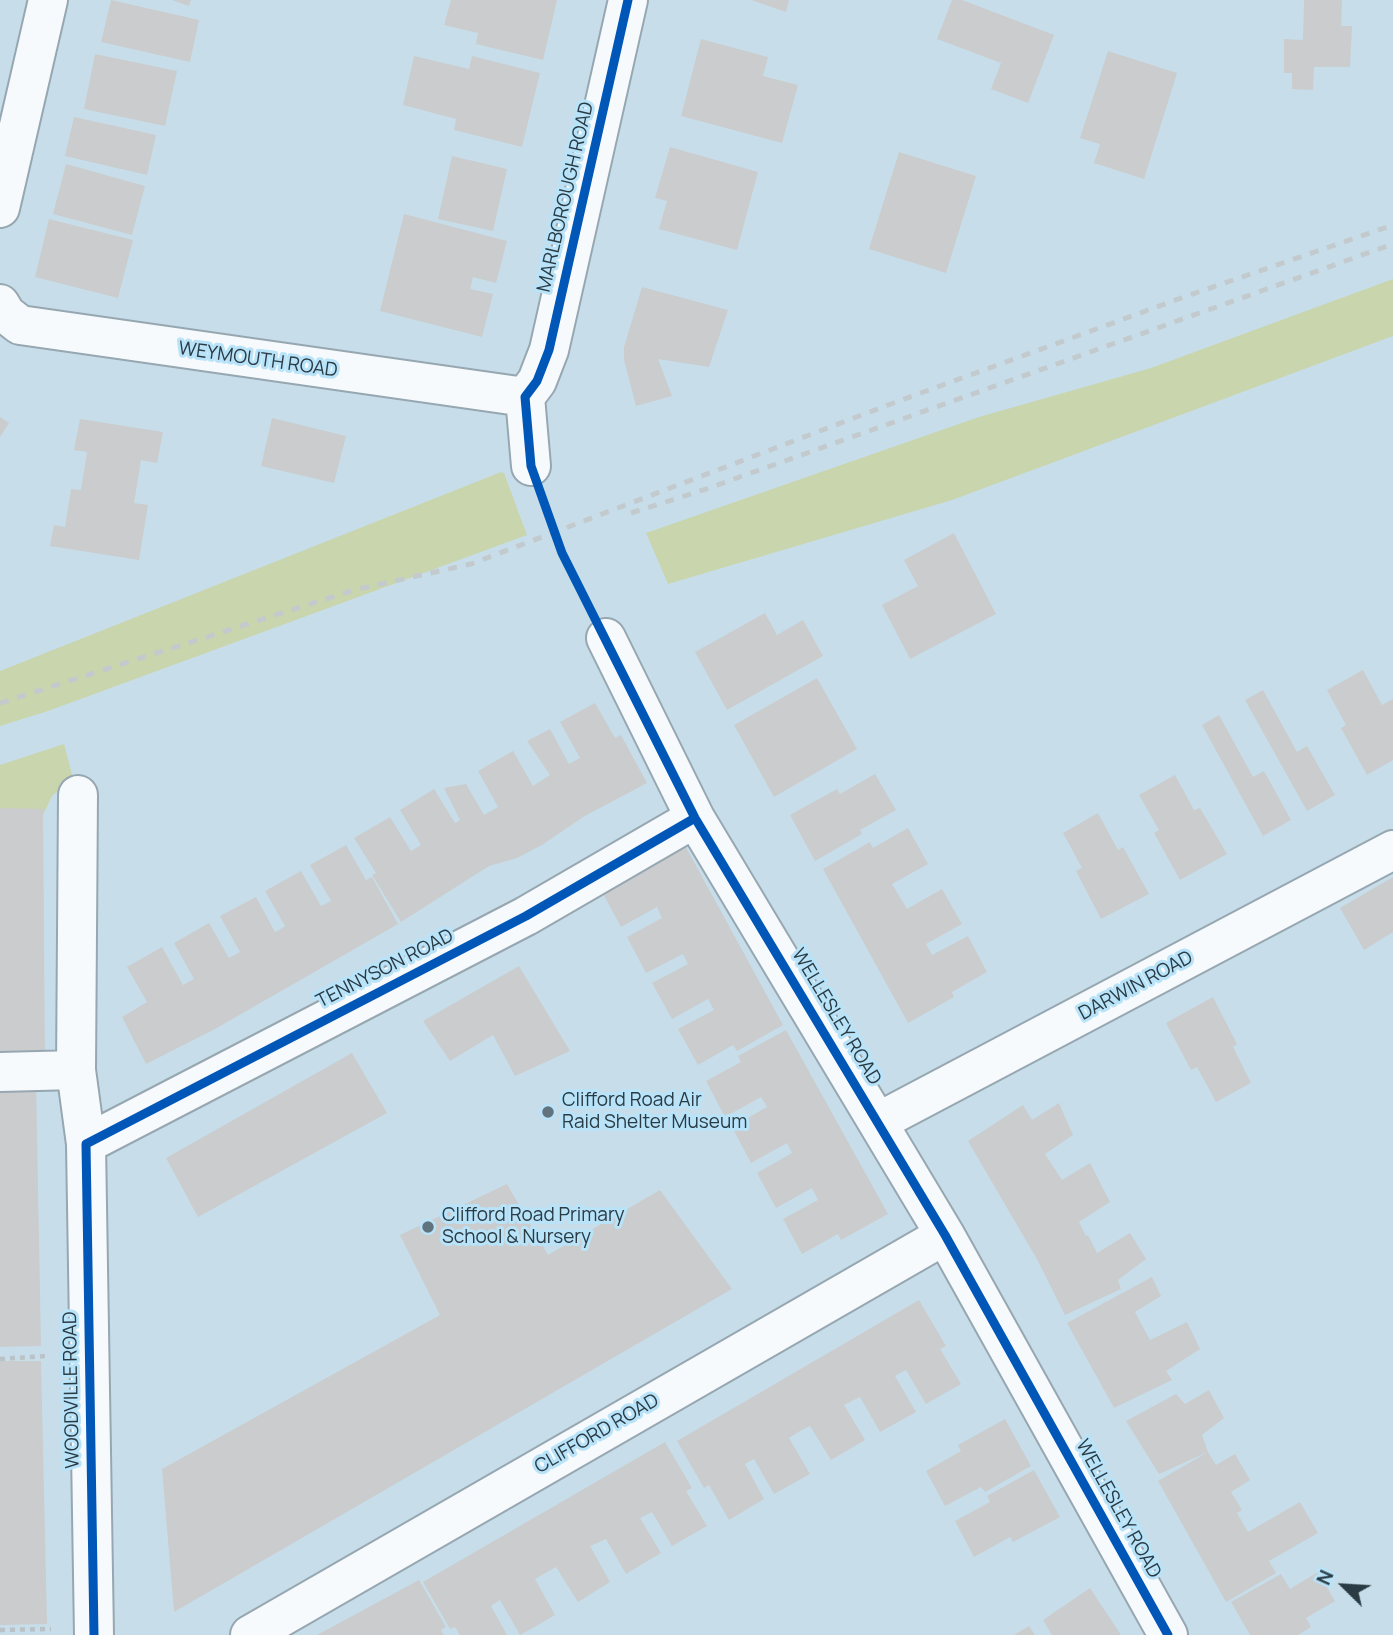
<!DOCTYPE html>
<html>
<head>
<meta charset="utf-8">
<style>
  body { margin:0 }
  #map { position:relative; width:1393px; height:1635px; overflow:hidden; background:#c7deea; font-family:Manrope,sans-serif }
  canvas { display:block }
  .north { position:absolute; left:1309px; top:1551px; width:70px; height:70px; -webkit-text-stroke:5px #b8e3f9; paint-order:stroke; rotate:294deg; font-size:19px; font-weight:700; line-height:28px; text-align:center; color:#2a3b44 }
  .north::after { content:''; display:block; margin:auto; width:24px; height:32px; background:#2a3b44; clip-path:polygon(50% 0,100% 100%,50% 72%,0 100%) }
</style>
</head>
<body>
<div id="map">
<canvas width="1393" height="1635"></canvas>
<div class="north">N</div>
</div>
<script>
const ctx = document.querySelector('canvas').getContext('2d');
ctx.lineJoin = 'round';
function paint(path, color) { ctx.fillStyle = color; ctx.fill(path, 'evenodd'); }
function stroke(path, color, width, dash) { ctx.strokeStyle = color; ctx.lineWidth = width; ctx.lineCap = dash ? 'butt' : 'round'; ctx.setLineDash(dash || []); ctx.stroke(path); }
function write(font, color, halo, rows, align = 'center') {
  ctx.font = font + ' Manrope,sans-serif'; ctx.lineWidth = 6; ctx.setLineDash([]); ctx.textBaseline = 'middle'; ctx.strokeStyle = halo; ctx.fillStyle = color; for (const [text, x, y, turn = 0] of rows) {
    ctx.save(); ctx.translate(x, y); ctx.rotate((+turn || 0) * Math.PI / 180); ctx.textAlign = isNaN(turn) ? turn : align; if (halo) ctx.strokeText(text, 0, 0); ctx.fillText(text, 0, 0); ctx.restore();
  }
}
paint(new Path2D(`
  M1393 279V336L952 500 668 584 646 533 979 417 1151 368Z
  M501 472 504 473 527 535 48 711 0 726V671Z
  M64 744 73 778 52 796 43 815 0 827V765Z`), '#c9d5ad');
paint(new Path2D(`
  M111 0 199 20 190 62 101 42Z
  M172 0H191L189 6Z
  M451 0H557L543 60 476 44 478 33 444 25Z
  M751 0H789L786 12Z
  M952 0H962L1054 35 1028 103 991 89 1001 63 937 39Z
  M1304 0H1342L1341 26H1352L1350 67H1314L1313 90 1292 89V73H1284V39L1303 40Z
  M701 39 768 57 763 76 798 85 782 143 681 116Z
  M1108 51 1177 73 1144 179 1094 163 1100 144 1080 138Z
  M95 54 177 71 165 126 84 109Z
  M414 56 469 69 472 56 540 73 522 147 454 130 456 119 403 105Z
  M74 117 156 135 147 175 65 156Z
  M670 147 758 172 737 250 659 229 667 201 655 198Z
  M899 152 976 176 946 273 869 249Z
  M452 156 507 169 493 231 438 219Z
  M66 164 145 186 132 235 53 214Z
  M404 214 507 241 496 283 473 277 470 289 493 294 482 337 380 311Z
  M49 219 133 240 118 298 35 277Z
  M642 287 728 310 709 367 658 359 672 396 636 406 624 360V347Z
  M0 417 9 423 0 437Z
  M272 418 346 436 334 483 261 466Z
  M80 419 163 432 157 463 141 460 134 503 148 505 139 560 50 546 54 525 65 527 71 489 81 490 87 452 74 450Z
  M954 533 996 614 910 659 882 605 918 586 904 560Z
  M765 613 777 635 803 620 823 656 727 710 695 652Z
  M1363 670 1382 705 1393 699V760L1367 775 1341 728 1346 725 1327 690Z
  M817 678 857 749 774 797 734 725Z
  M1263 690 1297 752 1307 746 1335 795 1307 811 1245 700Z
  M595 703 615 738 621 735 647 783 583 817 542 845 517 858 489 866 401 922 372 875 376 873 354 838 390 817 411 851 421 845 400 810 434 789 455 823 460 820 444 788 466 784 484 815 498 807 478 771 513 751 533 786 550 775 527 741 550 729 569 764 580 758 560 722Z
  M1219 715 1253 777 1264 771 1291 820 1263 836 1202 725Z
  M875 774 896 810 860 830 862 834 815 861 790 815 837 789 840 794Z
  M1175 775 1194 810 1200 808 1227 854 1180 880 1154 833 1159 830 1139 795Z
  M0 808 43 809 45 1066 0 1068Z
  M1098 813 1118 850 1123 847 1149 894 1101 919 1076 871 1082 868 1063 833Z
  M908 828 928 864 892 884 907 909 942 889 962 924 926 944 932 955 968 936 987 972 952 992 954 997 908 1023 823 869 870 842 873 848Z
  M682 840 783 1025 737 1051 733 1045 698 1065 678 1029 714 1010 708 999 672 1019 652 983 688 964 683 954 646 973 627 937 662 918 657 907 621 927 602 892Z
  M346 845 366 880 372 877 398 924 215 1029 146 1064 122 1017 147 1002 127 967 162 947 183 985 194 979 174 943 209 923 229 958 240 952 220 916 256 897 275 932 281 929 285 926 265 891 301 871 321 906 331 901 310 865Z
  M1393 877V932L1364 950 1340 908Z
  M519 966 570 1051 515 1076 493 1035 450 1061 423 1021Z
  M1213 997 1237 1044 1233 1047 1251 1083 1216 1102 1197 1067 1191 1070 1166 1023Z
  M786 1030 888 1214 841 1240 838 1234 802 1254 783 1219 818 1200 812 1188 776 1208 757 1173 792 1153 787 1143 751 1163 732 1127 767 1107 761 1097 725 1117 706 1081 741 1062 738 1056Z
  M352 1053 387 1113 198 1217 166 1158Z
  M36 1082 41 1346 0 1347V1083Z
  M1059 1103 1073 1135 1045 1154 1062 1180 1090 1163 1110 1202 1079 1222 1086 1236 1088 1235 1097 1253 1130 1233 1146 1259 1118 1280 1121 1289 1065 1315 1038 1261 968 1141 1023 1105 1032 1120Z
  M507 1184 548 1255 660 1190 732 1289 174 1612 162 1469 440 1315 400 1235Z
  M1152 1277 1161 1296 1135 1312 1150 1340 1187 1322 1200 1349 1166 1371 1172 1380 1114 1408 1067 1323Z
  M919 1300 946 1346 940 1349 961 1384 926 1404 906 1370 900 1373 895 1376 916 1412 880 1432 860 1397 844 1405 865 1440 831 1460 810 1426 800 1431 789 1438 810 1474 774 1494 754 1459 745 1464 764 1499 729 1520 709 1485 704 1488 677 1441Z
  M0 1361H41L47 1624 0 1625Z
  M1209 1390 1224 1418 1202 1435 1208 1452 1159 1474 1126 1421 1176 1394 1185 1404Z
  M1005 1419 1031 1466 985 1492 981 1487 945 1506 926 1471 961 1451 958 1445Z
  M665 1442 692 1488 686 1491 707 1526 672 1546 652 1512 640 1518 661 1553 626 1574 606 1539 590 1546 610 1582 578 1602 556 1567 535 1579 555 1615 538 1625 520 1635 500 1600 491 1606 507 1635H460L455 1627 450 1629 423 1582Z
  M1208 1452 1216 1465 1235 1454 1250 1480 1231 1492 1242 1510 1237 1513 1248 1532 1300 1502 1318 1533 1269 1561 1276 1573 1226 1602 1158 1481Z
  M1034 1470 1060 1517 1013 1542 1010 1537 974 1557 955 1521 990 1502 987 1496Z
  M1318 1572 1335 1601 1306 1618 1311 1627 1298 1635H1250L1231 1602 1281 1574 1290 1589Z
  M419 1580 446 1627 441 1630 444 1635H317Z
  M1090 1588 1121 1635H1052L1043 1620Z
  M1029 1626 1035 1635H1014Z`), '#cacccd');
const minor = new Path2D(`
  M0 208 48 0
  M0 304 6 314 20 325 525 397
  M525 397 537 381 549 350 628 0
  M525 397 531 466
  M606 638 695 818 945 1235 1168 1635
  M78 795 76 1070 86 1144 94 1635
  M0 1072 76 1070
  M878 1122 1393 850
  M86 1144 526 916 695 818
  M250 1635 945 1235`);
stroke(minor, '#96a7b1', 42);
stroke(new Path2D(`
  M0 1359 46 1356
  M0 1630 51 1629`), '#bac2c7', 4.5, [5, 5]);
stroke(minor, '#f7fafc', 38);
stroke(new Path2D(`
  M631 513 709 488 1393 244
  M0 703 354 590 471 564 888 405 1184 297 1393 225`), '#c3cacd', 5, [9, 9]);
stroke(new Path2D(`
  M628 0 549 350 537 381 525 397 531 466 562 553 695 818 945 1235 1168 1635
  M94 1635 86 1144 526 916 695 818`), '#0057b8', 9);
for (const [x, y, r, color] of [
  [548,1112,7,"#61747e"],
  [428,1227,7,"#61747e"]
]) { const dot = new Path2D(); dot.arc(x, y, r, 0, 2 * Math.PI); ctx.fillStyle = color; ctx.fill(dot); stroke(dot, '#b8e3f9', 2.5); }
write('19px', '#2a3b44', '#b8e3f9', [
  ["MARLBOROUGH ROAD",566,197,-77],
  ["WEYMOUTH ROAD",258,360,8],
  ["TENNYSON ROAD",385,969,-27],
  ["DARWIN ROAD",1136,986,-28],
  ["WELLESLEY ROAD",836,1017,59],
  ["WOODVILLE ROAD",72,1390,-91],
  ["CLIFFORD ROAD",597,1434,-30],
  ["WELLESLEY ROAD",1118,1509,61]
]);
write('19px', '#2a3b44', '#b8e3f9', [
  ["Clifford Road Air",562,1101],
  ["Raid Shelter Museum",562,1123],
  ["Clifford Road Primary",442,1216],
  ["School & Nursery",442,1238]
], 'left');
</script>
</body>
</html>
